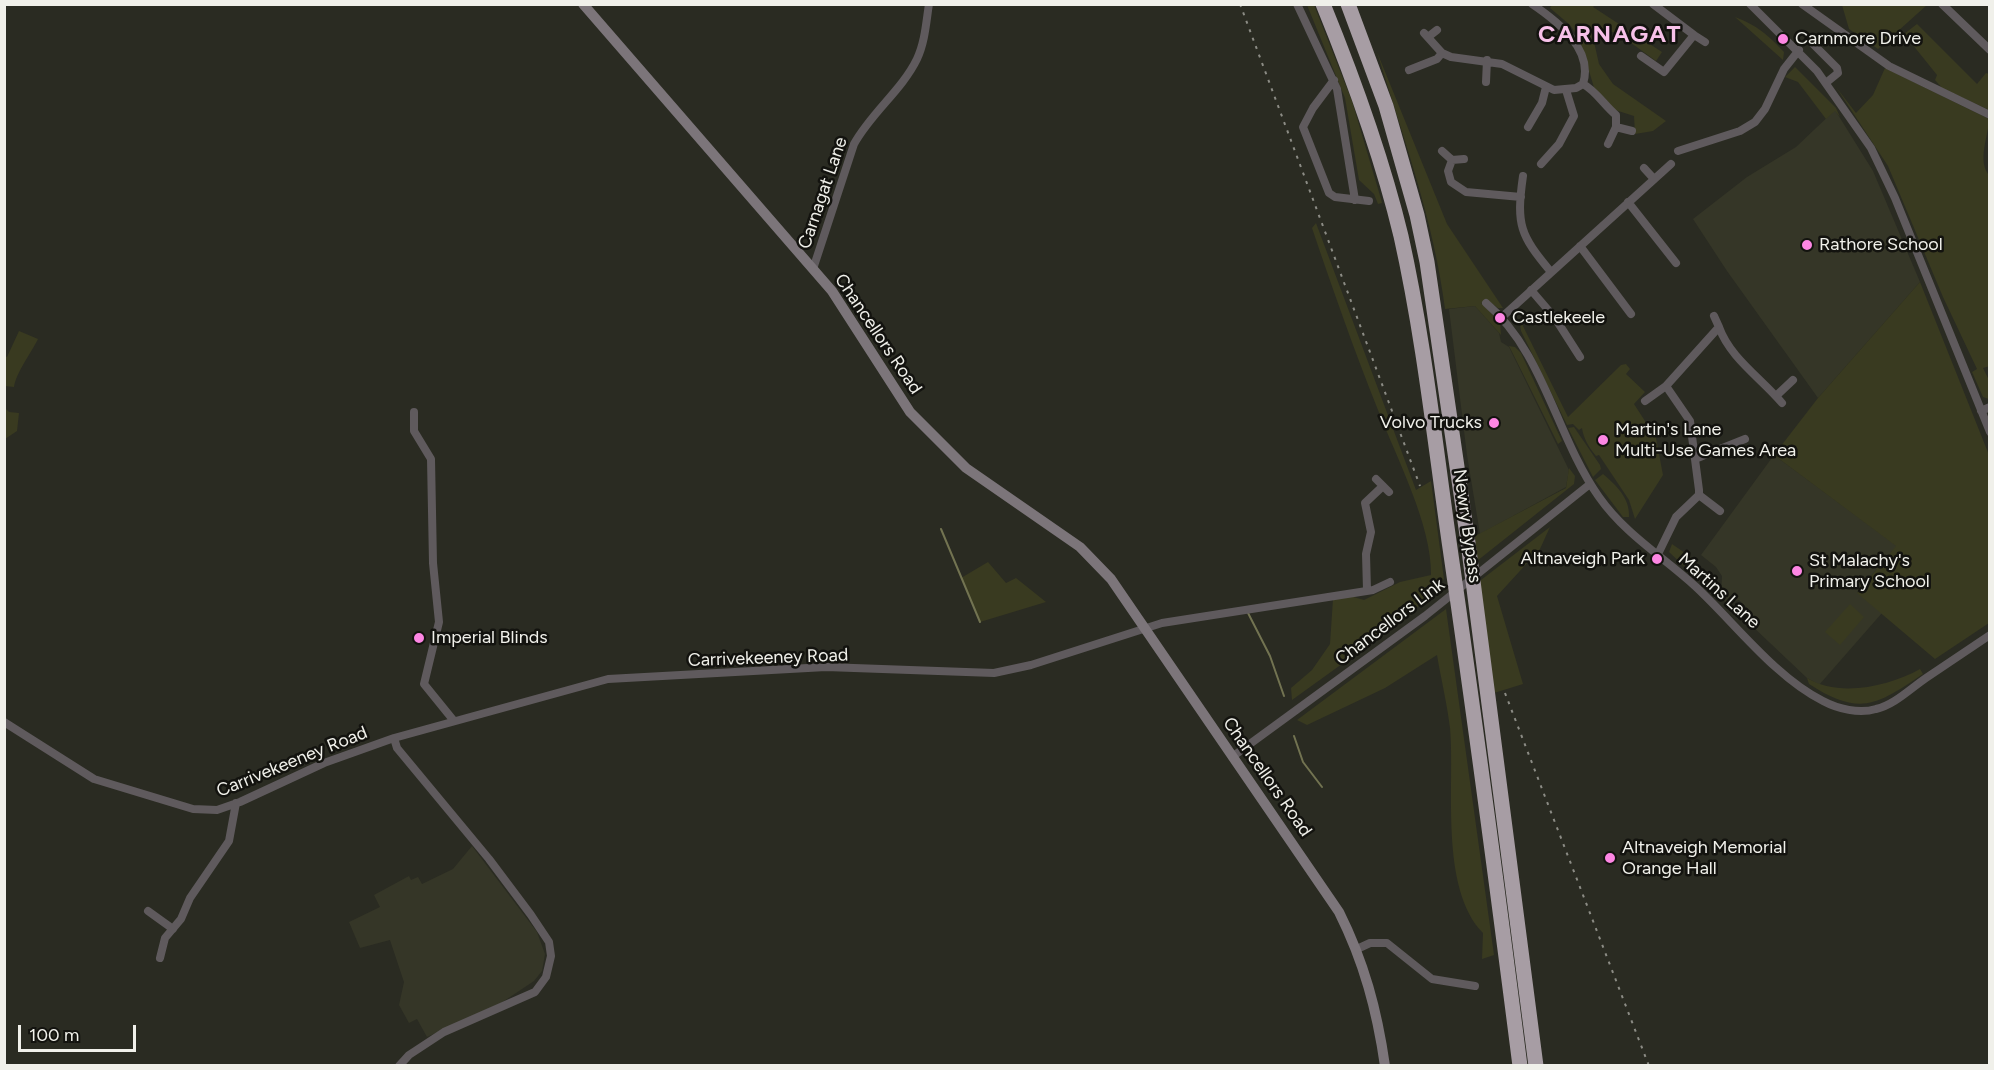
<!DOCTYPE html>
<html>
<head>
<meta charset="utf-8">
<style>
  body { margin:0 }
  #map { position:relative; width:1994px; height:1070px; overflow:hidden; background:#2a2b22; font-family:Figtree,sans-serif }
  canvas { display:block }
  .frame { position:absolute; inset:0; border:6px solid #f0f0ea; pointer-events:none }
  .scale { position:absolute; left:18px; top:1025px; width:118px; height:27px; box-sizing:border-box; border:3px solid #f0f0ea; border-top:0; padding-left:8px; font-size:18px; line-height:21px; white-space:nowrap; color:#f0f0ea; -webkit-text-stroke:4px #13130f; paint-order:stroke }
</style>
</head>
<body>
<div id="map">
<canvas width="1994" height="1070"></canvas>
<div class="frame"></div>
<div class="scale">100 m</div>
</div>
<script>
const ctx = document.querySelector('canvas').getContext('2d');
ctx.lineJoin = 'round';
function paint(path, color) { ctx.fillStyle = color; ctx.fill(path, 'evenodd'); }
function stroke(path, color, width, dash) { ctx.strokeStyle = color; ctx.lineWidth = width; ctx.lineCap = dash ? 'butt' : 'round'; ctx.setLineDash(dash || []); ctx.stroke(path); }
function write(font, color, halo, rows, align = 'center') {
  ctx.font = font + ' Figtree,sans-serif'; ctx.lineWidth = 5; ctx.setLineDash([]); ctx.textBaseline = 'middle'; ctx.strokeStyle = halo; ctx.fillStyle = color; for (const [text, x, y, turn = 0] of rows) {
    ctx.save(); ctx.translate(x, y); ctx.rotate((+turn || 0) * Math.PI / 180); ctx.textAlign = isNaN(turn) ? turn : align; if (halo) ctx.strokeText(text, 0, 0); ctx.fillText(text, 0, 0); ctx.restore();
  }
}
paint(new Path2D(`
  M1835 110 1873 171 1920 282 1818 398 1727 271 1693 219 1747 177 1796 147Z
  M1475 306 1499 333 1501 342 1509 347 1569 470 1566 487 1480 534 1467 455 1449 309Z
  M1774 455 1897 546 1857 592 1882 613 1819 685 1807 678 1751 625 1744 616 1747 608 1739 600 1726 603 1721 596 1722 576 1716 567 1701 555Z
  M472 846 537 932 545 954 542 971 534 981 501 1003 427 1037 417 1019 409 1023 399 1005 404 982 390 940 360 948 349 922 380 907 374 895 409 876 411 880 418 877 422 884 453 869Z`), '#353627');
paint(new Path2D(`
  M1307 5H1314L1352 101 1381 199 1382 203 1378 204 1374 194 1359 180 1345 98Z
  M1552 5H1595L1593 7 1662 52 1656 61 1616 32 1592 33 1599 64 1613 84 1666 121 1653 131 1635 134 1634 116 1612 109 1596 94 1579 38 1570 25 1550 8Z
  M1842 5V4L1927 5 1878 49 1849 29Z
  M1735 17C1758 26 1767 34 1784 52L1783 60Z
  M1917 24 1977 84 1986 73 1989 74V110L1942 88 1935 80 1937 75 1904 34Z
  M1377 52 1447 224 1503 308H1498L1487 300 1481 303 1500 322 1501 335 1475 306 1445 309C1434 221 1403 137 1377 52Z
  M1795 67 1836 108 1840 117 1835 111 1826 119 1798 82 1785 77Z
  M1885 68 1989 119C1989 135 1976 162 1990 176V366L1983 368 1989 380V399L1983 397 1972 372 1977 369 1943 297 1888 166 1836 87 1856 113 1873 95Z
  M1316 223 1416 490 1431 481 1444 579 1410 615 1292 700 1291 688 1312 670 1330 644 1333 599 1350 596 1364 600 1400 582 1431 575C1432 525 1396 457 1378 410 1354 350 1333 290 1312 228Z
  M1920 282 1989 455V623L1935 659 1857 593 1896 546 1774 455 1818 398Z
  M1519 318 1568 417 1621 365 1626 364 1630 369 1626 374 1645 392 1634 404 1656 438 1663 475 1635 519 1629 500 1599 455 1596 456C1589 448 1583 437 1582 428L1579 430 1573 424 1567 425 1521 331Z
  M19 331 38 339C31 353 16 373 14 387L5 386V356L7 357Z
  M1509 346 1515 347 1521 353 1562 441 1558 444Z
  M5 408 9 412 19 413 17 431 5 439V443Z
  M1574 427 1600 465 1601 469 1593 477 1568 428Z
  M1569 468 1575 476 1574 484 1477 561 1475 536 1566 488Z
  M1603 474C1616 485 1630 498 1629 517H1623L1595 480Z
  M1550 527 1540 549 1497 596 1523 684 1494 693 1477 583Z
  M1672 544 1698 562 1688 570 1669 552Z
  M988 562 1006 583 1016 578 1046 602 980 622 961 578Z
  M1850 604 1864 617 1840 645 1825 632Z
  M1446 609 1494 955 1482 959 1483 933C1439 888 1455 785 1450 728 1447 703 1441 679 1437 655L1385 688 1307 725 1297 720Z
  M1920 669 1923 674C1877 705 1860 717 1809 684L1807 678C1839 698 1890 686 1920 669Z`), '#393a20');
stroke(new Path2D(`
  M941 529 980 622
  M1247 611 1270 656 1284 696
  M1294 736 1303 762 1322 787`), '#727351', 2);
stroke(new Path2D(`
  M1297 4 1337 89 1355 200
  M1750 4 1817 71 1871 148 1895 198 1990 432
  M1802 4 1889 66 1990 115
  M1942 4 1990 50
  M1424 33 1442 53 1451 57 1502 64 1554 90 1576 88 1583 84C1594 49 1557 21 1532 4
  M1694 35 1705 42
  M1428 37 1437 30
  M1809 40 1837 68 1838 73 1827 82
  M1641 56 1664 72 1694 35 1653 4
  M1409 70 1437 59 1442 53
  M1334 80 1313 108 1303 127 1329 193 1335 197 1369 201
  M1486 82 1487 60
  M1583 84C1596 91 1604 105 1616 115V127L1608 144
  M1528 127 1542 103 1546 87
  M1616 127 1632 131
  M1442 151 1452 160 1464 159
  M1678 151 1740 131 1755 122 1765 109 1784 69 1799 50
  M1452 160 1448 171 1451 182 1466 192 1521 197
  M1541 164 1559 144 1574 116 1566 90
  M1644 168 1654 179
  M1523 176C1516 225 1520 235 1551 272
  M1628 202 1676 263
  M1580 246 1631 314
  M813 269 854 144C871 113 902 90 917 59 925 42 926 23 929 4
  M1531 290 1555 318 1580 357
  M1486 303C1544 352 1556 436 1599 497 1625 534 1662 556 1695 586 1734 622 1775 677 1823 701 1838 709 1859 714 1876 709 1894 705 1910 689 1926 678 1947 664 1968 650 1990 635
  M1714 316 1719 327
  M1502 317 1671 164
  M1776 396 1793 380
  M1645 401 1666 386
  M1981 411 1990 407
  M414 412V431L431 459 433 563 439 622 424 684 454 721
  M1695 459 1745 439
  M1376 479 1389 492
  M1699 495 1720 511
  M1657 556 1676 517 1699 495V490L1690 421 1666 386 1719 327C1730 358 1761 378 1782 403
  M1367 590 1366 554 1371 532 1365 503 1383 486
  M4 722 94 779 193 809 217 810 240 802 324 763 394 738 608 679 826 667 994 673 1031 665 1162 623 1373 590 1390 582
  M394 738 397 748 489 859 531 915 549 942 551 956 546 977 535 992 444 1032 409 1055 399 1066
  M1232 757 1425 616 1590 484
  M148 911 173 929
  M1357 949 1370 943H1387L1432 979 1475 986
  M160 958 165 938 181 919 190 898 229 841 236 803`), '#5f5a5d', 8);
stroke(new Path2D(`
  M583 4 832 291 910 412 966 468 1080 547 1111 579 1339 912C1364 962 1377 1010 1385 1066`), '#7c757a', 10);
stroke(new Path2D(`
  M1323 4C1354 80 1382 157 1401 236 1424 339 1435 444 1450 548 1475 720 1498 893 1520 1066
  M1348 4 1386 106 1417 215 1427 262 1467 535 1536 1066`), '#a79da4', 15);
stroke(new Path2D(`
  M1240 4 1420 486
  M1505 693 1649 1066`), '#8c8c85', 2, [3, 6]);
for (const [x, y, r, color] of [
  [1783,39,6,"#fd86e3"],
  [1807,245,6,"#fd86e3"],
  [1500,318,6,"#fd86e3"],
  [1494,423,6,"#fd86e3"],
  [1603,440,6,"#fd86e3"],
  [1657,559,6,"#fd86e3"],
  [1797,571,6,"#fd86e3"],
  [419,638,6,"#fd86e3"],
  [1610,858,6,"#fd86e3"]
]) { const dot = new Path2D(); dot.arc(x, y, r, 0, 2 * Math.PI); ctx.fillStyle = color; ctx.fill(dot); stroke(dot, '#13130f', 2); }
write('18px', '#f0f0ea', '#13130f', [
  ["Carnmore Drive",1795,39],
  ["Rathore School",1819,245],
  ["Castlekeele",1512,318],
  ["Volvo Trucks",1482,423,"right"],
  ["Martin's Lane",1615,430],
  ["Multi-Use Games Area",1615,451],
  ["Altnaveigh Park",1645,559,"right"],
  ["St Malachy's",1809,561],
  ["Primary School",1809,582],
  ["Imperial Blinds",431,638],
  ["Altnaveigh Memorial",1622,848],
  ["Orange Hall",1622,869]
], 'left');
write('18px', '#f0f0ea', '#13130f', [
  ["Carnagat Lane",823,193,-71],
  ["Chancellors Road",878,334,56],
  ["Newry Bypass",1467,526,82],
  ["Martins Lane",1719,591,42],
  ["Chancellors Link",1390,622,-37],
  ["Carrivekeeney Road",768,658,-2],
  ["Carrivekeeney Road",292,762,-22],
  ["Chancellors Road",1267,777,55]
]);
ctx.letterSpacing = '1.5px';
write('bold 24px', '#f7c1e9', '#13130f', [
  ["CARNAGAT",1610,35]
]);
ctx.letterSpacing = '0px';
</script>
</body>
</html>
